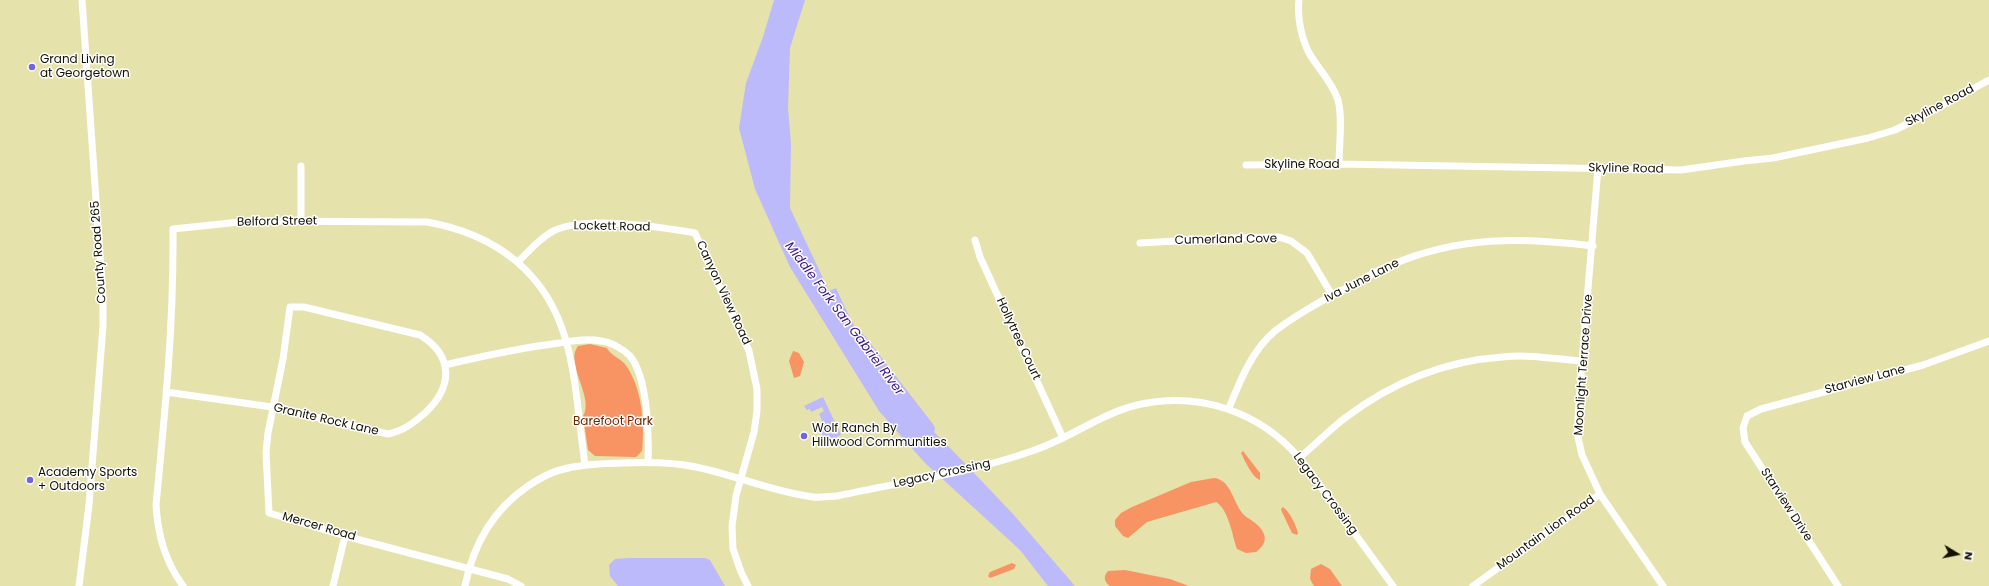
<!DOCTYPE html>
<html>
<head>
<meta charset="utf-8">
<style>
  body { margin:0 }
  #map { position:relative; width:1989px; height:586px; overflow:hidden; background:#e5e2ab; font-family:Poppins,sans-serif }
  canvas { display:block }
  .north { position:absolute; left:1937px; top:534px; width:40px; height:40px; -webkit-text-stroke:3px #fff; paint-order:stroke; rotate:100deg; font-size:11px; font-weight:700; line-height:16px; text-align:center; color:#121000 }
  .north::after { content:''; display:block; margin:auto; width:14px; height:18px; background:#121000; clip-path:polygon(50% 0,100% 100%,50% 72%,0 100%) }
</style>
</head>
<body>
<div id="map">
<canvas width="1989" height="586"></canvas>
<div class="north">N</div>
</div>
<script>
const ctx = document.querySelector('canvas').getContext('2d');
ctx.lineJoin = 'round';
function paint(path, color) { ctx.fillStyle = color; ctx.fill(path, 'evenodd'); }
function stroke(path, color, width, dash) { ctx.strokeStyle = color; ctx.lineWidth = width; ctx.lineCap = dash ? 'butt' : 'round'; ctx.setLineDash(dash || []); ctx.stroke(path); }
function write(font, color, halo, rows, align = 'center') {
  ctx.font = font + ' Poppins,sans-serif'; ctx.lineWidth = 3; ctx.setLineDash([]); ctx.textBaseline = 'middle'; ctx.strokeStyle = halo; ctx.fillStyle = color; for (const [text, x, y, turn = 0] of rows) {
    ctx.save(); ctx.translate(x, y); ctx.rotate((+turn || 0) * Math.PI / 180); ctx.textAlign = isNaN(turn) ? turn : align; if (halo) ctx.strokeText(text, 0, 0); ctx.fillText(text, 0, 0); ctx.restore();
  }
}
paint(new Path2D(`
  M590 344 607 348C610 355 620 358 625 364 642 387 645 423 642 451L636 457 595 456 588 450 583 416C595 398 564 363 578 346Z
  M793 351 799 353 804 362 800 376 794 378 789 361Z
  M1243 451 1260 473V480C1252 477 1245 461 1241 453Z
  M1214 478C1232 480 1233 504 1244 515 1251 521 1260 524 1264 534 1267 542 1261 548 1256 552L1246 553 1237 549C1232 535 1229 510 1216 502L1147 522 1128 538 1123 536 1115 526V520L1121 513 1132 507 1191 482Z
  M1283 507C1290 512 1296 525 1298 533L1297 535 1292 533 1282 512 1281 509Z
  M1012 563 1016 565 1014 569 990 578 988 576 990 572Z
  M1321 564 1330 569 1342 586H1314L1310 579 1311 569Z
  M1125 570 1170 579 1189 586H1110C1104 582 1103 576 1108 571Z`), '#f89363');
paint(new Path2D(`
  M774 0H805L790 48 788 108 791 144 790 208 829 291 836 288 849 316 875 364 905 403 954 452 1013 514 1075 586H1048L1020 550 925 463 879 411 790 267 755 189 739 128 746 83 763 37Z
  M823 397 841 435 826 442 819 427 824 425 819 414 824 411 822 407 811 412 810 409 807 410 804 406Z
  M629 558H705L710 560 725 586H618L610 576 609 565 615 559Z`), '#bcbafa');
stroke(new Path2D(`
  M859 340 928 429`), '#bcbafa', 14);
stroke(new Path2D(`
  M1299 0C1297 16 1301 36 1308 51 1317 68 1332 81 1338 100 1343 120 1339 144 1339 164
  M1246 165 1339 164 1681 170 1744 161 1773 158 1868 138 1895 130 1919 118 1989 80
  M1598 168 1582 361 1577 433 1582 455 1600 494 1663 586
  M301 221V166
  M975 240 980 257 1063 438
  M1140 243 1231 238 1279 237 1291 241 1307 253 1332 295
  M518 262C528 252 538 240 550 233 579 214 661 227 695 233L749 351 757 389V411L754 432 736 496 732 526 733 549 741 572 748 586
  M445 365C483 356 520 348 559 343 572 341 587 338 601 341 611 342 623 349 630 356 648 378 649 435 648 462
  M166 392 272 407 388 434C404 431 413 423 425 413 453 387 454 356 420 335L304 307H290L283 359 268 433 266 452 269 513 345 536 508 579 521 586
  M1229 408C1240 381 1252 350 1275 331 1293 317 1324 299 1345 289 1360 281 1375 271 1391 265 1459 236 1521 237 1593 246
  M1299 458C1315 445 1329 430 1345 418 1391 383 1445 361 1502 357 1529 354 1556 359 1582 361
  M79 586 89 505 103 326V299L82 0
  M183 586C165 561 158 536 156 505 165 413 174 321 173 229L249 221 427 222C495 234 547 272 566 341 577 378 579 426 585 464
  M333 586 345 536
  M465 586C473 545 493 510 528 486 537 480 549 473 560 470 581 464 601 464 623 463 647 462 672 462 696 467 735 475 773 492 813 497 821 498 830 496 837 496 902 482 970 473 1032 451 1069 439 1100 414 1137 405 1198 391 1260 411 1300 459 1313 474 1323 491 1335 507 1355 533 1374 560 1393 586
  M1473 586 1600 494
  M1838 586 1745 442 1743 428 1747 416 1761 409 1923 365 1989 341`), '#fff', 7);
for (const [x, y, r, color] of [
  [32,67,4,"#7463de"],
  [804,436,4,"#7463de"],
  [30,480,4,"#7463de"]
]) { const dot = new Path2D(); dot.arc(x, y, r, 0, 2 * Math.PI); ctx.fillStyle = color; ctx.fill(dot); stroke(dot, '#fff', 1.5); }
write('12px', '#121000', '#fff', [
  ["Grand Living",40,60],
  ["at Georgetown",40,74],
  ["Wolf Ranch By",812,429],
  ["Hillwood Communities",812,443],
  ["Academy Sports",38,473],
  ["+ Outdoors",38,487]
], 'left');
write('12px', '#121000', '#fff', [
  ["Skyline Road",1940,106,-28],
  ["Skyline Road",1302,165],
  ["Skyline Road",1626,169,1],
  ["Belford Street",277,222,-1],
  ["Lockett Road",612,227,1],
  ["Cumerland Cove",1226,240,-1],
  ["County Road 265",99,252,-94],
  ["Iva June Lane",1362,281,-27],
  ["Canyon View Road",723,293,65],
  ["Hollytree Court",1018,339,65],
  ["Moonlight Terrace Drive",1584,365,-86],
  ["Starview Lane",1865,380,-15],
  ["Granite Rock Lane",326,420,13],
  ["Legacy Crossing",942,474,-12],
  ["Legacy Crossing",1325,494,53],
  ["Starview Drive",1786,505,57],
  ["Mercer Road",319,527,16],
  ["Mountain Lion Road",1546,533,-36]
]);
write('12px', '#6b2700', '#fff', [
  ["Barefoot Park",613,422]
]);
write('italic 13px', '#38138e', '#fff', [
  ["Middle Fork San Gabriel River",844,319,53]
]);
</script>
</body>
</html>
